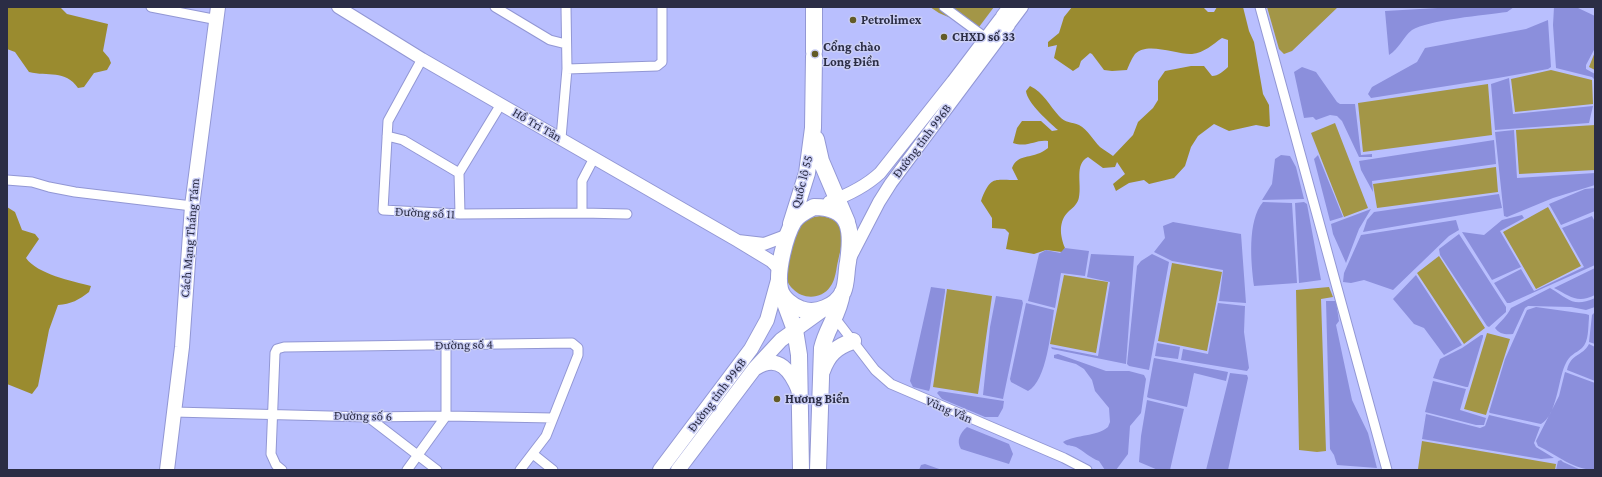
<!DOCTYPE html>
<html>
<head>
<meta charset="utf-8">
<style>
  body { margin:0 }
  #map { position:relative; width:1602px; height:477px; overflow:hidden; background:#b9bffe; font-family:"Crimson Pro",serif }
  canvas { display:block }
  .frame { position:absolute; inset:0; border:8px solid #2b2d45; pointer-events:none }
</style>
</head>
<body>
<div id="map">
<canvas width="1602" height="477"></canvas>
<div class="frame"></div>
</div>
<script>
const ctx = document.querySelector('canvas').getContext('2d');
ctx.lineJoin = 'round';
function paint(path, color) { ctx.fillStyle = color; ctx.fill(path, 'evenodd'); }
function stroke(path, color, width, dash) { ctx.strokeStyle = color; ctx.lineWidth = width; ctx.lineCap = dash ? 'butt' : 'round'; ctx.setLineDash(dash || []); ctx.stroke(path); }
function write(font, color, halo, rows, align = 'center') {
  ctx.font = font + ' "Crimson Pro",serif'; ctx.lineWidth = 3; ctx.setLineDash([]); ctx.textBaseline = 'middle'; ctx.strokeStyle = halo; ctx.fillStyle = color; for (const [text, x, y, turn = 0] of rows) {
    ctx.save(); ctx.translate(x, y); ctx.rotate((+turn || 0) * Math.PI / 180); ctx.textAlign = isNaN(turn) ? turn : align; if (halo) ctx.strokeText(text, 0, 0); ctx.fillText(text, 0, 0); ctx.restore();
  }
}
paint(new Path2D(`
  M930 7H994L979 27 958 11 953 19 939 13Z
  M1267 7H1338L1292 51 1284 54 1279 49Z
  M1595 52V70L1589 67Z
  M1551 70 1592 80 1593 104 1515 112 1511 79Z
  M1488 84 1492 135 1363 152 1358 103Z
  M1335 123 1368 208 1344 217 1311 133Z
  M1595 125V170L1519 174 1516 130Z
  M1496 167 1498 192 1377 208 1373 184Z
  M1548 207 1581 266 1536 289 1503 232Z
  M820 216C848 219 843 241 838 261 836 269 836 279 830 287 822 299 803 300 793 289 790 286 788 284 787 279 784 268 795 228 803 222 808 218 814 217 820 216Z
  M1439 256 1485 328 1464 344 1417 273Z
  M1172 263 1222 272 1207 351 1158 341Z
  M1064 275 1108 282 1096 353 1050 344Z
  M1329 287 1333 297 1321 299 1326 451 1317 452 1299 450 1296 290Z
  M947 289 992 296 978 394 933 387Z
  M1487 333 1510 339 1486 415 1464 409Z
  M1422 441 1556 464 1555 470 1418 469Z`), '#a39647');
paint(new Path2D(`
  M7 7H60L67 14 108 24 103 51 109 58 111 63 107 70 94 73 84 87 78 88C65 69 48 77 29 72L15 52 7 49Z
  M1072 7H1203L1208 12H1214L1217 7H1243L1249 31 1254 42 1263 94 1269 105 1270 126 1267 127 1256 125 1229 131 1214 124 1198 136 1191 147 1185 166 1174 178 1149 184 1144 180 1129 183 1116 191 1113 184 1125 174 1117 162 1115 167 1103 168 1088 157C1074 164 1082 184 1079 197 1078 203 1074 207 1069 211 1058 221 1060 236 1065 248L1062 252 1046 250 1034 254 1006 249 1009 233 1005 229 992 228V218L981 201C991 174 995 181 1018 180L1012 168C1017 156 1026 158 1037 154 1041 153 1045 150 1048 148V141C1036 139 1028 148 1013 143L1017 128 1022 121H1041L1052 131 1058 130C1049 122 1027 103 1026 91L1030 86C1044 93 1049 105 1059 116 1065 123 1072 122 1079 125 1088 130 1093 140 1100 147 1104 150 1109 153 1113 156L1133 135 1138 122 1153 108 1158 100V81L1165 71 1191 66H1204L1212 76C1218 76 1224 71 1228 67V40L1222 38C1213 44 1204 53 1192 54 1178 55 1147 41 1135 54 1132 58 1129 65 1127 70L1112 71 1104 70 1092 54 1090 53 1081 61 1079 67 1073 71 1054 58 1057 45 1048 47V42L1059 33 1064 17Z
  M7 207 15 212 22 230 35 234 39 239 26 258C37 274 72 281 91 286L89 292C79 300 71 304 58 305L49 330 38 386 32 394 7 384Z`), '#9a8b2f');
paint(new Path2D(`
  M1455 7H1514L1507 12C1485 15 1428 20 1412 30 1403 37 1399 49 1389 55L1385 11Z
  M1554 7H1576L1595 16V48L1586 65V69L1595 74V80L1592 77 1556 68 1553 25Z
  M1548 20 1551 67 1548 69 1498 78 1371 98 1368 94 1372 87 1417 62 1425 48 1526 29Z
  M1302 67 1316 72 1337 102 1340 104H1355L1361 155 1372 154V157H1359L1342 121 1337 116 1330 115 1316 120 1313 117 1304 118 1294 72Z
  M1509 78 1513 114 1593 106 1589 123 1495 130 1491 84Z
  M1514 130 1517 178 1595 173V185L1553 198 1507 217 1504 216 1495 132Z
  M1494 140 1496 164 1372 181 1373 192 1361 170 1359 161Z
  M1281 155 1290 156 1296 167 1304 199 1262 200 1272 184 1275 159Z
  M1318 155 1343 217 1330 221 1314 159Z
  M1595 188V211L1561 225 1549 204 1585 189Z
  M1499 194 1502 208 1363 232 1367 220 1374 212Z
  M1263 202 1292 203 1297 283 1254 286C1251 263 1247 221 1263 202Z
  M1304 202 1307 204 1321 280 1299 283 1295 203Z
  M1371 209 1359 229 1346 263 1333 234 1331 224Z
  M1522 215 1524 218 1500 231 1521 267 1492 280 1462 232 1484 235 1502 220Z
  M1592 216 1595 222V265L1510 303H1507L1494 283 1521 269 1534 291 1584 267 1562 228Z
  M1456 220 1459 230 1449 236 1393 290 1364 280 1351 283 1343 282 1344 273 1361 235Z
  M1173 222 1241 234 1246 303 1219 301 1223 270 1172 261 1154 252 1165 238 1163 226Z
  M1459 234 1506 307V312L1489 327 1487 326 1440 255 1439 249Z
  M1065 248 1089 251 1085 276 1061 273 1055 308 1028 301 1039 254 1046 250 1060 253Z
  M1091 254 1134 256 1126 364 1052 349 1051 347 1098 356 1110 282 1087 277Z
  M1152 254 1169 262 1149 370 1129 366 1127 364 1137 266 1141 261Z
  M1595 268V295C1577 304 1570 296 1554 288Z
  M1416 275 1462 345 1444 355 1424 328 1414 324 1393 299Z
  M931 287 945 289V292L930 388 929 391 913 387 910 381Z
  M1550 288C1569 299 1573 308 1595 298V307L1586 310 1571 307 1528 306 1525 308 1513 334C1506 335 1499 334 1495 328 1501 321 1507 316 1511 308Z
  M996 296 1022 300 1023 303 1003 399 983 395 990 327Z
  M1326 301H1336L1339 321 1336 325 1352 400 1368 433 1377 468 1337 465 1334 455 1330 449Z
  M1026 303 1054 310C1051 330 1047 381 1028 391L1011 382 1010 379Z
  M1218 303 1245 306 1244 332 1249 368 1247 371 1181 360 1183 349 1208 354Z
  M1536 307 1586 314 1589 315V318C1588 327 1589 342 1582 348 1575 354 1570 354 1565 365 1558 380 1557 415 1541 424L1490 413 1489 412 1505 359 1527 310Z
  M1595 312V344L1589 342 1592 315Z
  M1481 335H1483V337L1468 387H1466L1433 378 1440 359 1462 348Z
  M1157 343 1180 347 1178 359 1155 356Z
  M1589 344 1595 347V381L1567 370C1571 353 1582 357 1589 344Z
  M1058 354 1106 371H1129L1144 375 1146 379 1141 413 1130 426 1128 454 1116 470H1105L1099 461C1090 458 1084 451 1076 447 1071 445 1067 447 1063 442 1077 434 1096 437 1108 427L1110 422 1109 408 1095 391 1092 380 1084 369 1076 364 1054 358V355Z
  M1154 358 1228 372 1226 381 1194 373 1187 407 1149 398 1147 397Z
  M1565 372 1595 383V470C1574 470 1557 455 1538 446L1536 441 1559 396Z
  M1230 373 1247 375 1248 378 1228 470H1206Z
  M1433 381 1466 389 1460 410 1486 418 1484 425H1476L1425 412Z
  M939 391 1004 401 1003 408 998 417H985L942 399 937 393Z
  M1147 400 1184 409 1170 470H1158L1139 462 1141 436Z
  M1426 414 1480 428 1485 426 1489 415 1540 427 1534 443 1536 447 1554 458 1541 459 1422 439Z
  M967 427 1009 444 1013 454 1009 464 961 449C956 441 960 433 967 427Z
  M1561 460 1563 462 1581 470H1556L1558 461Z
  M925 464 942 470H919L921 465Z`), '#8b8fdc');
const street = new Path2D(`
  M151 7 218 20
  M495 7 550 40 566 44
  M944 7 986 38
  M1260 7 1387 470
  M422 59 388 121 383 210 460 214 582 213 627 214
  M567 69 657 66 662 62V7
  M387 136 403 140 459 173
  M561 138 567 69 566 7
  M7 180 32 182 49 187 75 192 192 206
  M582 213V181L594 158
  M460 214 459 173 501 104
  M835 318 875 370 891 384 1064 458 1087 470
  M174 412 368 417 446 416 553 418
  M368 417 437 470
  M533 454 553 470
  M282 470 276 465 271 454 275 353 277 349 284 347 572 343 578 348V355L546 436 520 470
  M407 470 446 416V346`);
const secondary = new Path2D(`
  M338 7 422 59 738 241
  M1002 16 1009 7
  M1010 23 1022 7
  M829 202C848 195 865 187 880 173L953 81 1000 19
  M851 256 879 202 891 183 1009 25
  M780 270 771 261 738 241 764 244 788 235`);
const primary = new Path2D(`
  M756 368C779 353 791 372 799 391
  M167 470 182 347 192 206 218 7
  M660 470 751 349 767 320 778 280
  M678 470 755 368 781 340 824 309`);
const highway = new Path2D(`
  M814 52V7
  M816 139 821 161 847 222
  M814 207C853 207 852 233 848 262 846 271 847 283 843 292 836 306 816 315 801 309 792 306 782 298 780 289 776 272 785 236 794 221 799 214 806 211 814 207Z
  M791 224 807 173 813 128 814 56
  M782 295 795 330 799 355 801 470
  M822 371C828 354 836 347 853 341
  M818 470 822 348C827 327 839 315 842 293`);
stroke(street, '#9297d4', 11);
stroke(secondary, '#9297d4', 14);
stroke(primary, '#9297d4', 16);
stroke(highway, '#9297d4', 18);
stroke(street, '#fff', 9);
stroke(secondary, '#fff', 12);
stroke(primary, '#fff', 14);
stroke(highway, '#fff', 16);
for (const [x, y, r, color] of [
  [853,20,4,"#635b27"],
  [944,37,4,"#635b27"],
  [815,54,4,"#635b27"],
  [777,399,4,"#635b27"]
]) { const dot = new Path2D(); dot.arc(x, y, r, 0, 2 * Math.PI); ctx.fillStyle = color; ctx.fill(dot); stroke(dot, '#cacef5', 1.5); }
write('bold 13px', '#2b2d45', '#cacef5', [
  ["Petrolimex",861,20],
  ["CHXD số 33",952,37],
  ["Cổng chào",823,47],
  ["Long Điền",823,62],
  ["Hương Biển",785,399]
], 'left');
write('13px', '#2b2d45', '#cacef5', [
  ["Hồ Tri Tân",537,125,30],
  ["Đường tỉnh 996B",922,141,-53],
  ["Quốc lộ 55",802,182,-76],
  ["Đường số 11",425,213,3],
  ["Cách Mạng Tháng Tám",190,238,-85],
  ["Đường số 4",464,345,-1],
  ["Đường tỉnh 996B",717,395,-53],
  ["Vũng Vằn",949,410,23],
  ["Đường số 6",363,416,1]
]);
</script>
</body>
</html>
